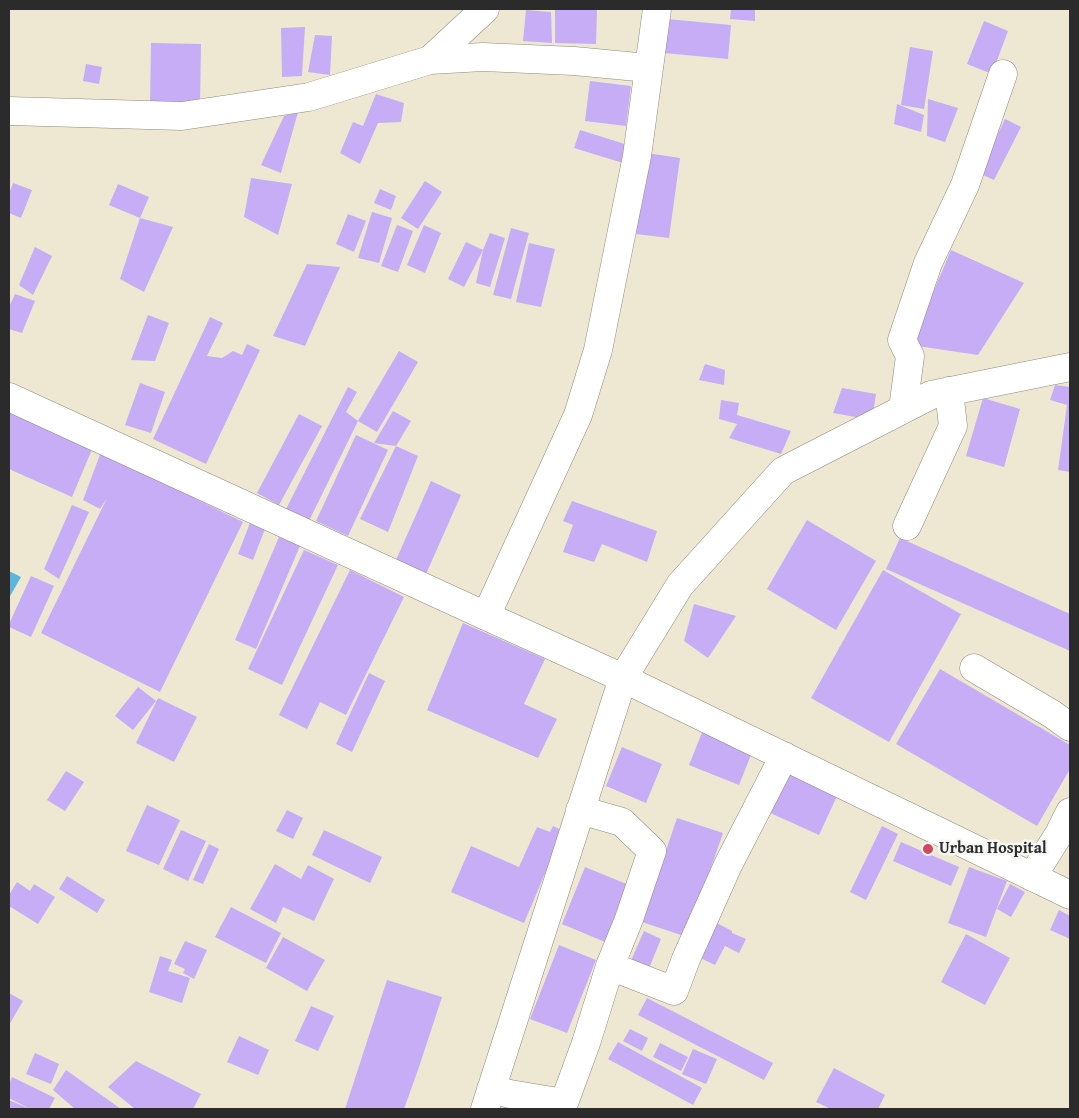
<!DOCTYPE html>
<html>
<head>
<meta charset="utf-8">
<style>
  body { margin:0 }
  #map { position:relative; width:1079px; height:1118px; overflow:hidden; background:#eee8d2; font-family:"Gentium Book Plus",serif }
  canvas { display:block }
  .frame { position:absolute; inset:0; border:10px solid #2b2b2b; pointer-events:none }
</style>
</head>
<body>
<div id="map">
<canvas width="1079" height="1118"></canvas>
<div class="frame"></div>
</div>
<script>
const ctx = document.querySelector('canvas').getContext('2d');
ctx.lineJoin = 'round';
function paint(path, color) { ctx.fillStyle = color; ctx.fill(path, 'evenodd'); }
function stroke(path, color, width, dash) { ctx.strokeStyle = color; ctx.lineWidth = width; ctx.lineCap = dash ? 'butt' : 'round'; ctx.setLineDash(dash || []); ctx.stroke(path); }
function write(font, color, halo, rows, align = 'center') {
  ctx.font = font + ' "Gentium Book Plus",serif'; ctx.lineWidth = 5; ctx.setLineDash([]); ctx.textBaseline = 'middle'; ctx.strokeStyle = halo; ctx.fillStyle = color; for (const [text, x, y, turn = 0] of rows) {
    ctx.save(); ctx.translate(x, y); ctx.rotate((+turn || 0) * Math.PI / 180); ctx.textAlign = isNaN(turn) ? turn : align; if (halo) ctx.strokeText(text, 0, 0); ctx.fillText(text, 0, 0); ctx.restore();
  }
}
paint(new Path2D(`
  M9 571 21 577 9 598Z`), '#5eb5db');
paint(new Path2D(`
  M555 9H597L596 44 555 43Z
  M731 9H755V21L730 19Z
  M526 10 551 12 552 43 523 41Z
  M667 19 731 25 728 59 664 53Z
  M984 21 1008 31 992 74 967 64Z
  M305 27 302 76 282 77 281 28Z
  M315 35 332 36 330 75 308 72Z
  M151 43 201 44 200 107 150 106Z
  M910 47 933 51 924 109 901 105Z
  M86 64 102 67 99 84 83 81Z
  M590 81 631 86 626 126 585 121Z
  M376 94 404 103 401 122 378 123 360 164 340 153 353 122 363 126Z
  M928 99 958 108 945 142 927 136Z
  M897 104 924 115 921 132 894 124Z
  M298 112 281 173 261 165 284 116Z
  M1005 119 1021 127 994 180 979 173Z
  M580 130 628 145 623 163 574 148Z
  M647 153 680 158 669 238 636 234Z
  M251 178 292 184 278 235 244 217Z
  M425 181 442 192 418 229 401 218Z
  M13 183 32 190 21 218 9 213V194Z
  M118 184 149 197 140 218 109 205Z
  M380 189 396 196 391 210 374 203Z
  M372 212 392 218 379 263 358 258Z
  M348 214 366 221 354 252 336 244Z
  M140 218 173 227 144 292 120 279Z
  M397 225 413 231 398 272 381 266Z
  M424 225 441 233 425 273 407 265Z
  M511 228 529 233 511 299 493 295Z
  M490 233 505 238 490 287 476 283 483 250Z
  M466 242 483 250 464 287 448 279Z
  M529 243 555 249 541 307 516 302Z
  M35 247 52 256 33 295 19 285Z
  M951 250 1024 283 978 355 911 345Z
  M307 264 340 267 305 346 273 336Z
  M15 294 35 301 22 333 9 329V307Z
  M148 315 169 323 155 361 131 360Z
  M210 317 223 323 207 356 222 358 233 351 242 355 247 344 260 350 206 464 153 439Z
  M399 351 418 362 377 432 358 421Z
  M705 364 725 370 724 385 699 380Z
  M140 383 165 392 151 433 125 425Z
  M1055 385 1070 387V472L1058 470 1067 405 1050 400Z
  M348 387 357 392 346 412 358 421 308 523 285 511Z
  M842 388 876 394 872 420 833 413Z
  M983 398 1020 409 1004 467 966 456Z
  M721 400 739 403 737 415 791 431 781 454 729 438 737 424 719 419Z
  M9 410 93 447 72 497 9 469Z
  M393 411 411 421 396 446 374 443Z
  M299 414 322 426 279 505 257 493Z
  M356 435 388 450 348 536 316 521Z
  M396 446 418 456 388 532 360 519Z
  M101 452 243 522 160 692 41 633 107 498 100 509 83 500Z
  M431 481 461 495 426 574 396 560Z
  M572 501 657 531 647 562 602 544 594 562 563 552 573 525 563 521Z
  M72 505 89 512 59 579 44 569Z
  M807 520 876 561 836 630 767 589Z
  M250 523 265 529 253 560 238 554Z
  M279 537 300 546 256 649 235 640Z
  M900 538 1070 614V651L886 569Z
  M304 550 338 565 282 685 248 669Z
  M350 570 404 597 346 715 320 702 307 729 279 715Z
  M883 570 961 614 889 742 811 698Z
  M31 576 54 586 31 637 9 627V624Z
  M694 604 736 616 708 658 684 641Z
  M463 623 545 659 524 704 557 719 538 758 427 710Z
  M940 669 1070 745V769L1037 826 896 744Z
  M369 673 385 681 352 752 336 744Z
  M138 687 156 701 133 730 115 716Z
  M158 698 197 717 174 762 136 743Z
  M703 730 753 750 739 785 689 765Z
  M622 747 662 764 646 803 606 786Z
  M785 770 838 794 819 835 766 811Z
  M66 771 84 782 65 811 47 800Z
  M147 805 180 820 159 865 126 851Z
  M287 810 303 818 293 839 276 831Z
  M677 818 723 833 687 937 642 922Z
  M553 826 563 831 524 923 451 892 471 846 519 867 537 827 550 832Z
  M882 826 898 834 866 900 850 892Z
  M181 830 206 841 188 881 163 869Z
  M324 830 382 857 370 883 312 855Z
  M901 842 959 867 951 886 893 861Z
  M209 844 219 849 203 884 193 880Z
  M275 864 301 879 308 865 334 879 314 921 283 907 276 923 250 909Z
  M585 867 629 885 605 942 562 924Z
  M969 867 1007 881 986 937 948 923Z
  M67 876 105 900 97 913 59 889Z
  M17 882 30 891 34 884 55 897 38 924 9 906V895Z
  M1010 884 1025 892 1011 917 997 909Z
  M231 907 281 933 266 963 215 937Z
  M1059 910 1070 916V939L1050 930Z
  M711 920 732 931V933L746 939 739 953 725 946 715 965 694 955Z
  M644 931 661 939 647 973 629 965Z
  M966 934 1010 958 985 1005 941 982Z
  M283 937 325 960 307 991 266 968Z
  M185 941 207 950 194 979 183 973 185 969 174 964Z
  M559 945 596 960 567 1033 530 1019Z
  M160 956 172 960 168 971 190 978 182 1003 149 992Z
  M387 980 442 997 419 1067 404 1109H345Z
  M9 993 23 1001 9 1025Z
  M647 998 773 1063 764 1080 638 1015Z
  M311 1006 334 1016 318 1051 295 1041Z
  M630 1029 648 1038 642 1051 623 1041Z
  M239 1036 269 1050 258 1075 227 1062Z
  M618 1042 702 1088 693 1105 608 1059Z
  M660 1043 688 1057 681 1071 653 1057Z
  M693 1049 717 1059 706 1084 682 1074Z
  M35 1053 59 1064 51 1084 26 1074Z
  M136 1061 201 1094 193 1109H135L108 1087Z
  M834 1068 885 1095 878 1109H831L816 1102Z
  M66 1070 121 1109H75L53 1090Z
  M12 1077 55 1098 49 1109H30L9 1098V1084Z
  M9 1100 30 1109H9Z`), '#c6adf6');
const minor = new Path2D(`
  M430 60 483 57 574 61 648 68
  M9 111 182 116 309 97 430 60 485 9
  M9 397 486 616 612 673 1070 895
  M903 409 910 356 902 340 928 263 965 185 1003 74
  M907 526 953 426 949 391
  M486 616 578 415 598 350 637 156 657 9
  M974 668 1052 714 1070 727
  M1032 877 1059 834 1070 812
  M610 966 674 991 686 959 728 865 784 756
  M491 1089 510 1094 564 1103 586 1043 610 966 629 919 652 851 622 822 580 810
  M485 1109 623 678 680 585 783 471 931 395 1070 367`);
stroke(minor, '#8c8a7e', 29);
stroke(minor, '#fff', 28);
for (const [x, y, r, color] of [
  [928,849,6,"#d1495b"]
]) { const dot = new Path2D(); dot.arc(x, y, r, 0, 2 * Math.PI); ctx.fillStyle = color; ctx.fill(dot); stroke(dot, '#f6f6f2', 2); }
write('bold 16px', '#2b2b2b', '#f6f6f2', [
  ["Urban Hospital",939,849]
], 'left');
</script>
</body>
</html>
